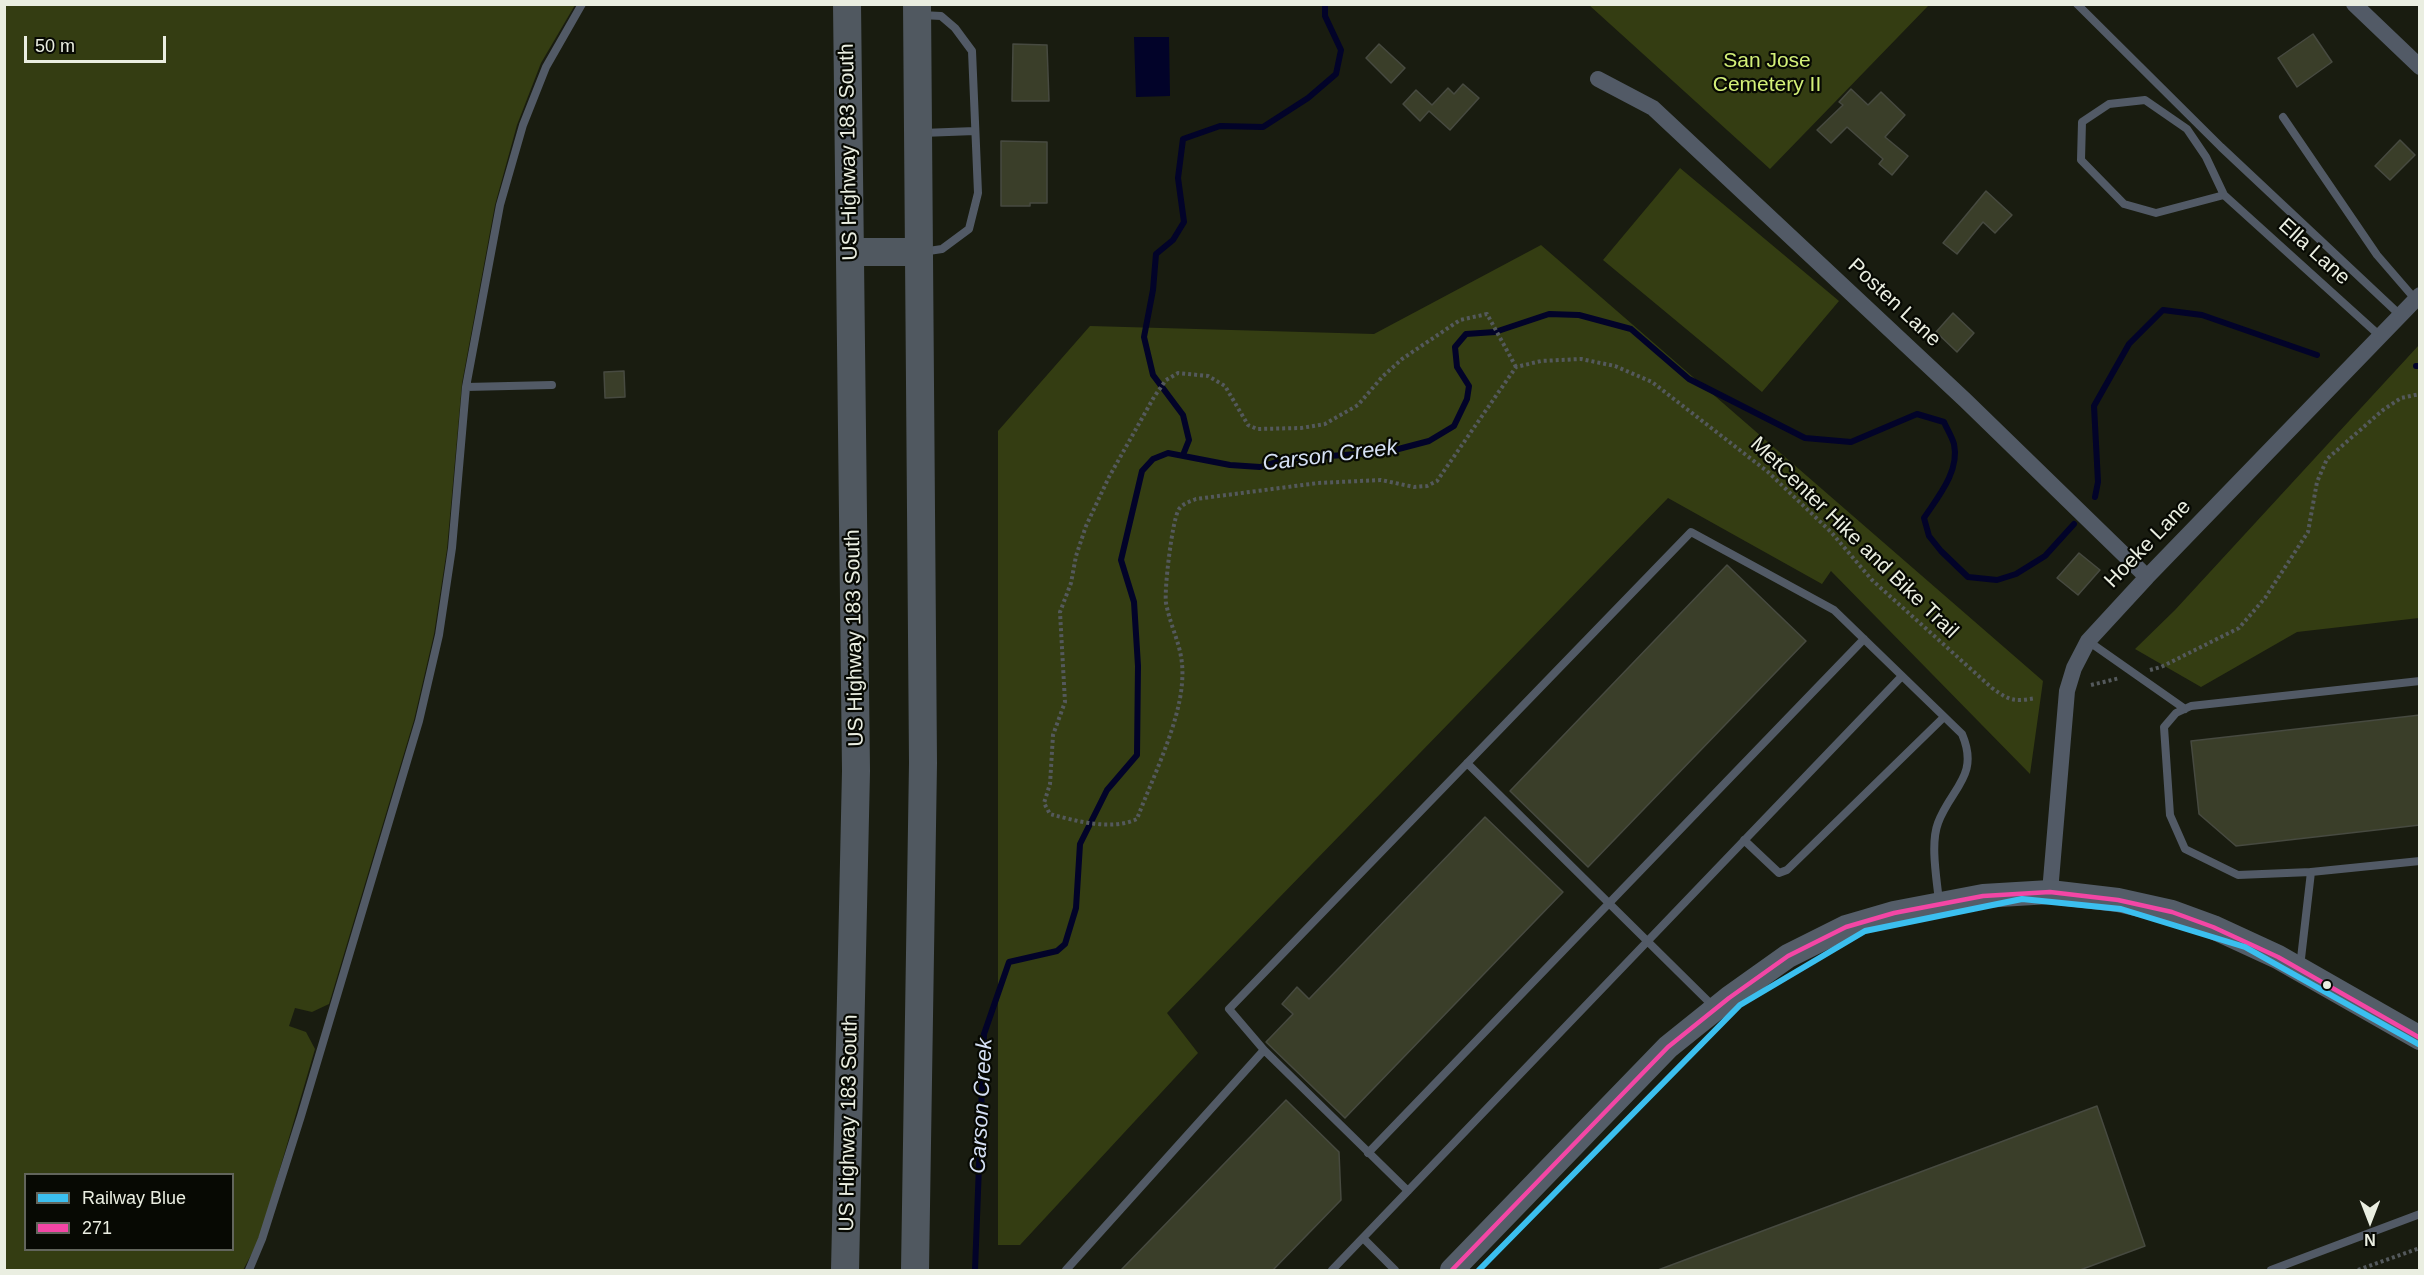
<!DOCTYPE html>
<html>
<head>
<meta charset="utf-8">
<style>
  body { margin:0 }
  #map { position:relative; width:2424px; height:1275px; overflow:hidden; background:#191c10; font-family:Arial,sans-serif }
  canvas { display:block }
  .frame { position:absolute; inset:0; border:6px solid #eaeee1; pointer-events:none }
  .legend { position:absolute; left:24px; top:1173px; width:210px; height:78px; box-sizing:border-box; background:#070903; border:2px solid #62655c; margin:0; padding:8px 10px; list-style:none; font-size:18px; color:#eaeee1 }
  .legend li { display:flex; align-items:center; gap:12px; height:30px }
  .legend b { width:30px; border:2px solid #62655c }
  .north { position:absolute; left:2340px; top:1191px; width:60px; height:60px; -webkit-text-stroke:4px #070903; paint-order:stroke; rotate:180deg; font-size:16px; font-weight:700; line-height:24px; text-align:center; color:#eaeee1 }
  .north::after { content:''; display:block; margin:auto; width:21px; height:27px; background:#eaeee1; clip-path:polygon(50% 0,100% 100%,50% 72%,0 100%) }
  .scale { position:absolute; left:24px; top:36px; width:142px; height:27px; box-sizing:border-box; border:3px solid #eaeee1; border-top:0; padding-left:8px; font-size:18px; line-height:21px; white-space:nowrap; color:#eaeee1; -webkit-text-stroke:4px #070903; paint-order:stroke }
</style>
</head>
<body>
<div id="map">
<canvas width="2424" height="1275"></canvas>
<div class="frame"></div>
<ul class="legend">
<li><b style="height:8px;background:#3bbfef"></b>Railway Blue</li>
<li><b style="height:8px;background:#f346a5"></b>271</li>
</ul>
<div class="north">N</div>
<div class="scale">50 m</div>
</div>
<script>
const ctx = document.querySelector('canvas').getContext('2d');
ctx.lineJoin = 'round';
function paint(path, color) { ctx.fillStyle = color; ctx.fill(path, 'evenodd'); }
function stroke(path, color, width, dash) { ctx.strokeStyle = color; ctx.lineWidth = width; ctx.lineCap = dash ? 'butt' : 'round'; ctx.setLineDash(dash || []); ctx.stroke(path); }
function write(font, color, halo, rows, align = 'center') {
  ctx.font = font + ' Arial,sans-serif'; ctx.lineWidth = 4.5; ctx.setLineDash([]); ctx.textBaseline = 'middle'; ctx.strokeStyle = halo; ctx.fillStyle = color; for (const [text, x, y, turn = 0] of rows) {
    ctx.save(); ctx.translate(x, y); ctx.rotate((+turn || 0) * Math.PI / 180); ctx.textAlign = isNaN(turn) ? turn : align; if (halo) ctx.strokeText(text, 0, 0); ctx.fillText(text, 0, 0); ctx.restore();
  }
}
paint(new Path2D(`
  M5 5H575L541 63 517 125 495 205 462 383 447 549 434 634 414 720 329 1004 312 1012 295 1008 289 1026 306 1032 315 1049 259 1240 243 1270H5ZM26 1174H232V1250H26Z
  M1589 5H1929L1770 169Z
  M1680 168 1839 301 1762 392 1603 260Z
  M1541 245 2043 681 2030 774 1831 571 1822 584 1668 498 1167 1013 1198 1053 1020 1245H998V431L1090 326 1374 334Z
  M2419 345V618L2297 632 2201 687 2135 649 2175 610Z`), '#343d12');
paint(new Path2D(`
  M1134 37H1169L1170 96 1136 97Z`), '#020329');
stroke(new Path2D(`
  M2416 366H2420
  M1183 455 1189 440 1183 415 1153 375 1144 337 1153 290 1156 254 1173 240 1184 222 1178 178 1183 139 1220 126 1263 127 1308 98 1336 74 1341 50 1325 16V4
  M2095 497 2098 482 2094 406 2129 344 2163 310 2202 315 2317 355
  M975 1270 984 1034 1009 962 1057 951 1065 944 1076 908 1080 844 1107 790 1137 755 1138 666 1134 602 1121 560 1142 471 1153 459 1168 453 1230 465 1260 467 1286 459 1387 452 1429 441 1454 426 1467 399 1469 386 1457 367 1455 347 1466 334 1495 332 1549 314 1579 315 1631 329 1689 379 1805 438 1851 442 1917 414 1944 422C1947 429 1952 437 1954 444 1960 471 1938 497 1924 518L1929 536 1941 551 1968 577 1997 580 2016 574 2045 556 2074 524`), '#020329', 6);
const building = new Path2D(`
  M2313 34 2332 62 2297 87 2278 58Z
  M1013 44 1047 45 1049 101H1012Z
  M1379 44 1405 68 1391 83 1366 58Z
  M1463 84 1479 98 1450 130 1429 111 1420 121 1403 104 1416 90 1432 105 1448 88 1454 94Z
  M1851 89 1868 105 1881 92 1905 115 1885 137 1908 156 1892 175 1879 164 1883 159 1847 127 1831 143 1817 130 1843 105 1839 102Z
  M2400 140 2415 155 2390 180 2375 166Z
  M1001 141 1047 142V203H1030V206H1001Z
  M1986 191 2012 215 1995 233 1983 222 1957 254 1943 243Z
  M1953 313 1974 333 1957 352 1936 332Z
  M624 371 625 397 605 398 604 372Z
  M2079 553 2100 570 2078 595 2057 578Z
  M1727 565 1806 641 1588 867 1510 791Z
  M2420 715V825L2236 846 2199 814 2191 741Z
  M1485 817 1563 892 1345 1118 1266 1042 1293 1014 1282 1004 1297 987 1309 999Z
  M1286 1100 1339 1152 1341 1200 1273 1270H1121Z
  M2097 1106 2145 1246 2080 1270H1658Z`);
paint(building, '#3a3e29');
stroke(building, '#474a40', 1.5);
stroke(new Path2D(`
  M1516 367 1487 314 1460 320 1402 359 1383 376 1358 405 1325 424 1301 428 1257 429 1248 425 1225 386 1208 376 1178 373 1166 380 1154 397 1109 477 1086 526 1076 556 1071 583 1060 612 1065 702 1053 735 1050 784 1044 803 1050 814C1076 821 1111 831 1137 819 1152 779 1179 725 1182 683 1185 649 1172 634 1166 603 1164 590 1172 523 1178 511 1181 504 1189 502 1196 499L1318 483 1381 480 1414 487 1427 486 1437 481 1516 367 1541 361 1581 359 1615 366 1652 382 1768 472 1831 532 1872 580 1992 688C2010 701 2014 702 2036 698
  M2150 670 2161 667 2239 628 2265 598 2308 532 2317 482 2327 459 2383 410 2401 398 2420 394
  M2091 685 2120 678
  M2358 1270 2420 1248`), '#54595c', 4, [3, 3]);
stroke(new Path2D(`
  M2077 4 2221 147 2400 315
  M921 15 941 16 955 28 972 51 978 193 969 229 942 249 922 252
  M2283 117 2377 255 2415 299
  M922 133 975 131
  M2224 195 2156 213 2124 204 2081 160 2082 122 2109 104 2145 100 2187 129 2206 157 2224 195 2380 336
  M466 387 552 385
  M2088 641 2185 709
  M1467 763 1714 1007
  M1744 840 1779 873 1787 870 1944 717
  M2311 872 2420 861
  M2300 967 2311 872 2238 875 2185 849 2170 815 2164 727 2176 713 2191 706 2420 681
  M1368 1153 1864 639
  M1408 1191 1264 1050 1229 1009 1691 532 1834 610 1962 734C1980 776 1951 788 1938 823 1930 844 1937 880 1939 902
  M1363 1238 1395 1270
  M249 1270 262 1239 301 1116 419 721 439 635 452 548 466 387 500 205 523 125 546 67 582 4
  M1066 1270 1264 1050
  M1332 1270 1902 676
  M2271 1270 2420 1214`), '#525a66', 8);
stroke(new Path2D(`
  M2354 4 2420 67
  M1598 79 1653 108 1965 400 2147 577
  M2050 892 2067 691 2074 668 2088 641 2147 577 2420 295`), '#525a66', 16);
stroke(new Path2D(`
  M1452 1270 1668 1047 1729 998 1788 956 1846 927 1894 913 1983 896 2050 892 2118 900 2172 912 2213 927 2278 957 2420 1038`), '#545d68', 24);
stroke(new Path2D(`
  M850 252H919
  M845 1270 856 771 847 4
  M915 1270 923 763 917 4`), '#505860', 28);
stroke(new Path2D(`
  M1452 1270 1668 1047 1729 998 1788 956 1846 927 1894 913 1983 896 2050 892 2118 900 2172 912 2213 927 2278 957 2420 1038`), '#f346a5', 4.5);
stroke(new Path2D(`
  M1479 1270 1740 1005 1865 931 2022 899 2121 909 2245 947 2420 1045`), '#3bbfef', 6);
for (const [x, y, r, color] of [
  [2327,985,5,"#eaeee1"]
]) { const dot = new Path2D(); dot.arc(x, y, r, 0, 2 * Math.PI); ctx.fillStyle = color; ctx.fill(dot); stroke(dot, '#070903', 2); }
write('21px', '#d3f078', '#070903', [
  ["San Jose",1767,61],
  ["Cemetery II",1767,85]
]);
write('21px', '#eaeee1', '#070903', [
  ["US Highway 183 South",849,152,-91],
  ["Ella Lane",2314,252,42],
  ["Posten Lane",1894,303,43],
  ["MetCenter Hike and Bike Trail",1854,538,44],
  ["Hoeke Lane",2148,544,-46],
  ["US Highway 183 South",855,638,-91],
  ["US Highway 183 South",849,1123,-89]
]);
write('italic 22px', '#d6e1f5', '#070903', [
  ["Carson Creek",1330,456,-7],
  ["Carson Creek",982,1106,-87]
]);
</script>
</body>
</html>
